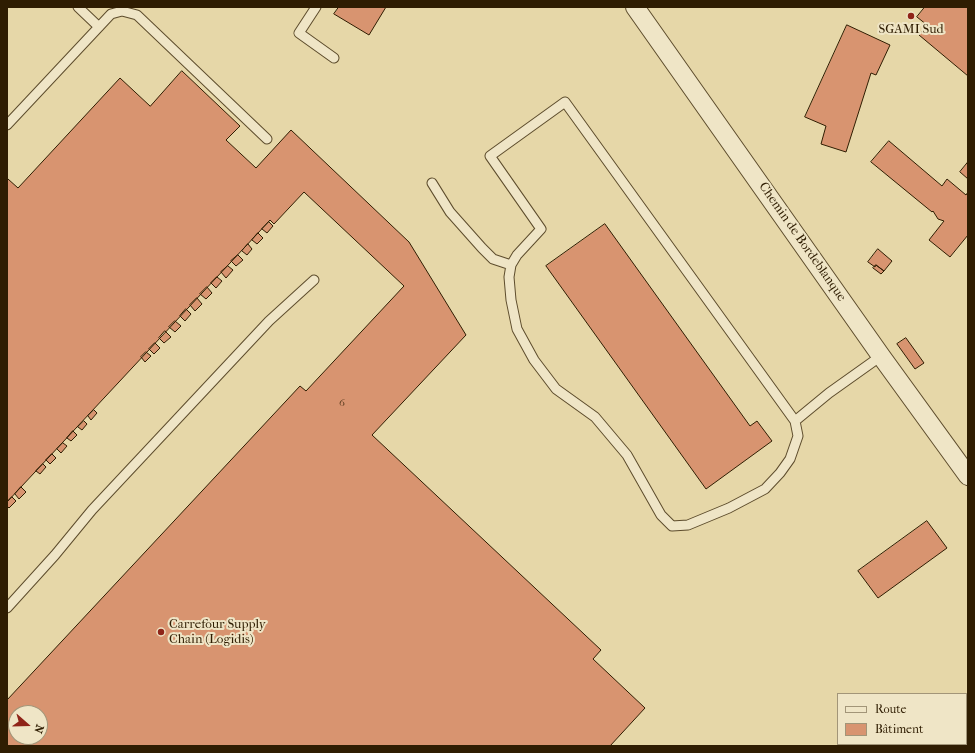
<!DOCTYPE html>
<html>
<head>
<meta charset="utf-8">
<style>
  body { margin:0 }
  #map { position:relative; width:975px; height:753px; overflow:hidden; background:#e6d7a8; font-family:"IM FELL French Canon",serif }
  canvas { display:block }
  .frame { position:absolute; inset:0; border:8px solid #2f1d02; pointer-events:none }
  .legend { position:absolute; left:837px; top:693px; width:130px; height:52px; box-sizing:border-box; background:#efe5c6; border:1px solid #a29578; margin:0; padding:5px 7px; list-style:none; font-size:12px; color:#2f1d02 }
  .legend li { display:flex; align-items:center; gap:8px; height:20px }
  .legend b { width:20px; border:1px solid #a29578 }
  .north { position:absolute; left:8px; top:705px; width:40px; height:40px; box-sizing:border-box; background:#efe5c6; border:1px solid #a29578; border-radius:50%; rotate:110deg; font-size:11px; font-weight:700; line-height:16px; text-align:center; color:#2f1d02 }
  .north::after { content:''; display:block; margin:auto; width:14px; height:18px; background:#8f2418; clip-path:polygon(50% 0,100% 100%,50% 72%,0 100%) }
</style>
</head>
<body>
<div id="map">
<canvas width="975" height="753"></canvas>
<div class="frame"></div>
<ul class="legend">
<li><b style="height:5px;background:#efe5c6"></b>Route</li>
<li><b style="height:11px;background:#d89470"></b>Bâtiment</li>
</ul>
<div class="north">N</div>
</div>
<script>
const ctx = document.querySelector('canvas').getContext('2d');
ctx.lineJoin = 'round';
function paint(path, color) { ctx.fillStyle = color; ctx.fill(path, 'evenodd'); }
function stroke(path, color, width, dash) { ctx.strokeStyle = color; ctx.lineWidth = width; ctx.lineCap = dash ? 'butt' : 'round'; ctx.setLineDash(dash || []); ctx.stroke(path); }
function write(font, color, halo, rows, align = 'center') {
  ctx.font = font + ' "IM FELL French Canon",serif'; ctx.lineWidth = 4; ctx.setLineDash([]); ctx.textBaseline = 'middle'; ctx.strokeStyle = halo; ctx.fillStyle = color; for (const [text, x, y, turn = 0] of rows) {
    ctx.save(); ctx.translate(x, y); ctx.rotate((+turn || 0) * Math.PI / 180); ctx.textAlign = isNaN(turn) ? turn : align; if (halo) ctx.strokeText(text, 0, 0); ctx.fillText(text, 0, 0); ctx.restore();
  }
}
const building = new Path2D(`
  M339 7H386L369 35 334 14Z
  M925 7H968V76L919 35 927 25 917 17Z
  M847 25 890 45 876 75 871 73 846 152 821 144 826 126 805 117Z
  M182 71 240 126 226 140 256 168 291 130 409 242 466 335 372 435 601 650 593 659 645 708 610 746H7V700L300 386 306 391 404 286 304 192 274 224 270 220 258 233 7 502V180L8 179 18 188 120 78 150 106ZM16 713H40V737H16Z
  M889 141 942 186 947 179 966 195 968 192V235L950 257 929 240 944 221 938 219 933 211 932 212 871 162Z
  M968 162V179L960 172Z
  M269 222 273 226 267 233 262 229Z
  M605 224 750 426 757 421 772 441 706 489 546 266Z
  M258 233 263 238 257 244 252 240Z
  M248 244 252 249 247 255 242 251Z
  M878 249 892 261 884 271 876 265 875 267 868 262Z
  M238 255 243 260 236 266 231 261Z
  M876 265 884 271 881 274 873 268Z
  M228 266 233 270 226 278 221 272Z
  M217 277 222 281 216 288 211 283Z
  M207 287 212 293 206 299 200 294Z
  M197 298 202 304 195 311 190 305Z
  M186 309 191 314 185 321 180 316Z
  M175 321 181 326 175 332 169 327Z
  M165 331 171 337 164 343 159 338Z
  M906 338 924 363 915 369 897 344Z
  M155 343 160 348 154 354 149 349Z
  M146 352 151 356 145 362 141 357Z
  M94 410 97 413 91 420 88 416Z
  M84 421 87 424 82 430 78 427Z
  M73 431 77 435 71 441 67 438Z
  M63 443 67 446 61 453 57 449Z
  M52 454 56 458 50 464 46 460Z
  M43 464 46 467 40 474 36 471Z
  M21 487 26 492 19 499 15 494Z
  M12 497 16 501 9 508 7 506V502Z
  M927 521 947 548 878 598 858 571Z
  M906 744H932L935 746H904Z`);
paint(building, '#d89470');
stroke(building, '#2f1d02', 1);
const service = new Path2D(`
  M78 7 99 27
  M316 7 299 33 334 58
  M7 125 111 14 122 11 137 15 267 139
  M432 183 450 212 482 248 493 259 511 265
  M795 421 798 436 790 459 780 473 765 489 729 508 688 525 672 526 661 515 627 455 595 417 556 389 534 360 517 329 511 300 509 277 511 265 517 255 541 229 490 156 565 102 795 421 829 393 881 356
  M7 608 55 555 92 510 269 321 314 280`);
const minor = new Path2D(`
  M635 7 881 356 968 476`);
stroke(service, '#5d4c2c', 11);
stroke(minor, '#5d4c2c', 20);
stroke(service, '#efe5c6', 9);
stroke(minor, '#efe5c6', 18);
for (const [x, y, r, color] of [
  [911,16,4,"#8f2418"],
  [161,632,4,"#8f2418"]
]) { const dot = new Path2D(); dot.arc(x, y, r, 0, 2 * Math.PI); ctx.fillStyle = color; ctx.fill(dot); stroke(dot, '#efe5c6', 1.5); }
write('11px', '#593b1e', null, [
  ["6",342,403]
]);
write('13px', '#2f1d02', '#efe5c6', [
  ["SGAMI Sud",911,30],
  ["Carrefour Supply",169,625,"left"],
  ["Chain (Logidis)",169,640,"left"]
]);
write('13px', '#2f1d02', '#efe5c6', [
  ["Chemin de Bordeblanque",802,242,55]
]);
</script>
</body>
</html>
